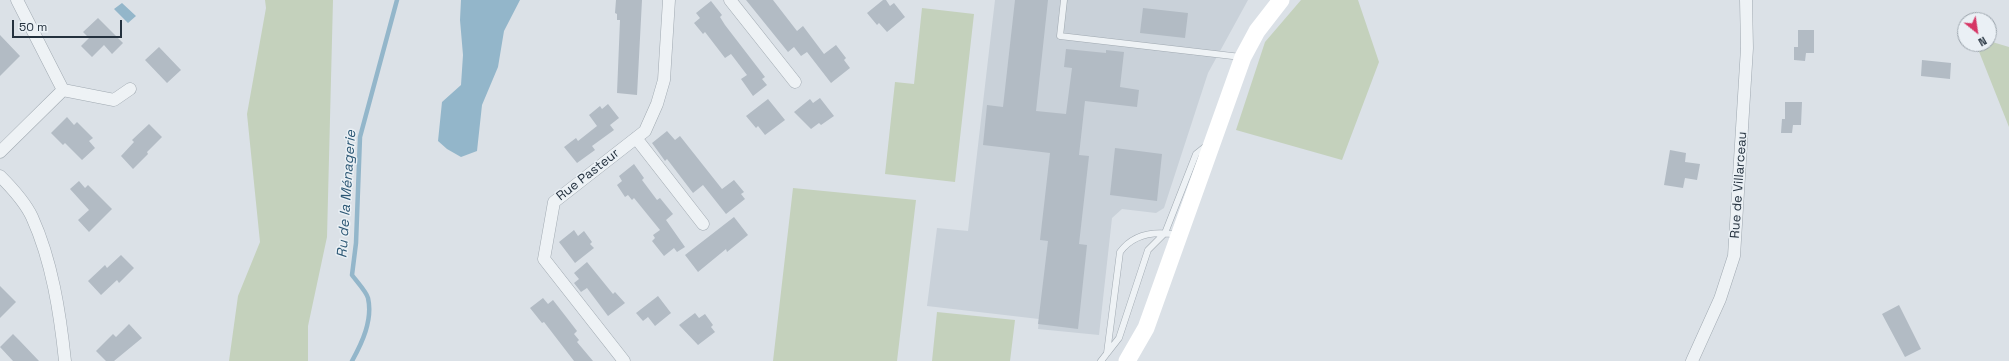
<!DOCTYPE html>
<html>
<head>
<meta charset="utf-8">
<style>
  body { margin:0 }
  #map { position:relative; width:2009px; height:361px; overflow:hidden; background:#dbe1e7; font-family:"Space Grotesk",sans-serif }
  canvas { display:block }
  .north { position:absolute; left:1957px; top:12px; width:40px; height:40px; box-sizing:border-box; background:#eaf0f5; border:1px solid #9ba4ac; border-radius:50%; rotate:150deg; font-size:11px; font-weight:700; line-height:16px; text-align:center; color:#24313e }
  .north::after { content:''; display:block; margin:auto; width:14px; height:18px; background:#d63665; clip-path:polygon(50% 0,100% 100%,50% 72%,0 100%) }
  .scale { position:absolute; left:12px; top:20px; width:110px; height:18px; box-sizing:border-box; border:2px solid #24313e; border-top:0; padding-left:5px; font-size:12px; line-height:14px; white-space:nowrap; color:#24313e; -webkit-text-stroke:3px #eaf0f5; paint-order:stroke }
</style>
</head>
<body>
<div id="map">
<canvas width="2009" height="361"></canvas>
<div class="north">N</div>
<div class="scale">50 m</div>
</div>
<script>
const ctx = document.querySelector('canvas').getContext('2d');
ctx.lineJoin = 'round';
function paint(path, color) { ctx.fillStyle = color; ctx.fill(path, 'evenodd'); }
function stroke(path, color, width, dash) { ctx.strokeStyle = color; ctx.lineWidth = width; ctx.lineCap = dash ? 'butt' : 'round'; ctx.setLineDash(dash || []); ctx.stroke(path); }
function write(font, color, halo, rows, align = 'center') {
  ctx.font = font + ' "Space Grotesk",sans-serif'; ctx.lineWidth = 3; ctx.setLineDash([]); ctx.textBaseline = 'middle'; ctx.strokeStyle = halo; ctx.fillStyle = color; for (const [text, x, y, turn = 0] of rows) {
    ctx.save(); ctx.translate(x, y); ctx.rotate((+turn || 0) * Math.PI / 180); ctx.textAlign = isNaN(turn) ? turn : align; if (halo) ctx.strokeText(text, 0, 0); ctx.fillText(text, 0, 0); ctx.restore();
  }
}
paint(new Path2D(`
  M995 0H1248L1208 73 1164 208 1156 213 1122 209 1112 218 1099 335 1038 329 1039 319 927 306 937 228 968 231Z`), '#c9d1d9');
paint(new Path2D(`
  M265 0H333L327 237 308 326V361H229L238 296 260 242 247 114 266 8Z
  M1301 0H1358L1379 62 1342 160 1236 130 1265 42Z
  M922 8 974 14 955 182 885 174 895 82 914 84Z
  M1989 41 2009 47V127L1976 44H1989Z
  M793 188 916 200 897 361H773Z
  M937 312 1015 320 1010 361H932Z`), '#c4d1bc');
paint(new Path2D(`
  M461 0H520L504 31 498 67 482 105 477 151 461 157 447 149 438 141 442 102 461 85 463 55 460 20Z
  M122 3 136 16 128 23 114 9Z`), '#93b6ca');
stroke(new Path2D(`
  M352 361C362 343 373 320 368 298 366 291 357 282 352 275L356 243 360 137 397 0`), '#93b6ca', 4.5);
paint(new Path2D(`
  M616 0H642L637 95 617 93 620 20H617V14L615 13Z
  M746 0H773L797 31 803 26 824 54 836 45 846 58 844 60 850 68 831 83 807 52 801 56 794 47 788 52Z
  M883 0H886L890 6 894 3 905 17 887 32 879 23 877 25 867 13Z
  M1015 0H1048L1036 111 1066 114 1072 68 1064 67 1066 49 1106 53V50L1124 52 1120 87 1139 90 1137 107 1085 101 1079 155 1089 156 1079 244 1087 245 1078 329 1038 324 1048 241 1040 240 1050 153 983 145 987 105 1003 107Z
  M711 1 722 15 720 17 725 25 765 77 762 79 767 85 753 96 741 79 747 75 731 54 725 58 705 32 703 34 694 23 700 18 696 13Z
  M1143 8 1188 13 1185 38 1140 33Z
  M98 18 123 43 112 54 104 45 92 57 81 46 89 38 83 32Z
  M1798 30H1814V53H1806L1805 61 1794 60V47H1798Z
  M0 35 20 56 0 76Z
  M159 47 181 70 167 83 145 60Z
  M1922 60 1951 63 1950 79 1921 76Z
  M820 98 834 116 821 125 819 123 811 129 794 112 810 99 813 103Z
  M768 99 785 120 765 135 758 126 756 128 746 116Z
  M1785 102H1802L1801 125H1793L1792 133H1781L1782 119H1785Z
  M608 104 619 118 610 125 614 130 592 146 595 150 577 163 564 147 576 138 578 141 597 126 589 115 600 106 602 109Z
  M67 117 74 125 77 122 93 138 89 141 95 148 82 160 65 143 63 145 51 133Z
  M149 124 162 137 147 152 148 154 133 169 121 156 134 142 132 140Z
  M667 131 675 140 680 136 722 189 734 180 744 192 741 194 745 199 726 214 703 185 693 193 667 159 665 161 652 143Z
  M1115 148 1162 154 1157 201 1110 195Z
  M1670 150 1686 153 1685 162 1700 164 1697 180 1685 178 1683 188 1664 185Z
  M634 164 644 178 642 180 657 200 660 198 673 214 666 220 685 247 677 252 674 248 664 256 652 241 655 238 653 235 660 230 634 198 632 200 628 195 625 197 617 185 622 181 619 176Z
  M79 181 85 188 88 185 112 209 89 232 78 220 89 210 70 189Z
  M734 217 748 235 727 252 726 249 698 272 685 255Z
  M574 230 578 236 584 231 592 242 590 244 594 248 575 263 559 242Z
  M121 255 134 268 119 283 117 280 101 295 88 281 105 265 107 268Z
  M587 262 613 294 615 292 625 303 608 316 587 288 581 292 574 283 579 279 574 273Z
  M0 286 16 302 0 318Z
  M658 296 671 313 655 326 648 317 643 321 636 313Z
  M543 298 548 304 553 300 567 318 577 331 574 334 579 340 577 342 593 361H574L544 322 542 323 530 308Z
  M1899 305 1921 349 1905 357 1882 314Z
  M695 313 699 318 705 314 713 325 711 327 715 332 698 345 679 325Z
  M129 324 142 338 114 361H106L96 351 113 334 116 337Z
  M13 334 19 340 39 361H13L0 347Z`), '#b2bbc4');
const lane = new Path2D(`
  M1064 0 1060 36 1241 57
  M1107 353 1120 252C1134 233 1157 231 1178 235
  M1101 361 1119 338 1148 250 1165 233 1196 154 1206 146`);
const street = new Path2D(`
  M17 0 63 90
  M730 0 795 82
  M63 90 114 100 130 89
  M636 138 703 224
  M0 152 63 90
  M0 176C12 188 25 202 32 217 52 261 60 313 65 361
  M624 361 544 259 554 202 645 131 657 104 664 80 669 0
  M1692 361 1720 299 1734 256 1747 48 1746 0`);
stroke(lane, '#a0a9b1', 7);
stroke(street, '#a0a9b1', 13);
stroke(lane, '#eef2f5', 6);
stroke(street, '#eef2f5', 12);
stroke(new Path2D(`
  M1127 361 1146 328 1243 57 1257 31 1281 0`), '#fff', 17);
write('13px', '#24313e', '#eaf0f5', [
  ["Rue Pasteur",588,175,-38],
  ["Rue de Villarceau",1739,185,-86]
]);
write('italic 14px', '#2c5774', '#eaf0f5', [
  ["Ru de la Ménagerie",347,194,-86]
]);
</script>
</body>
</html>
